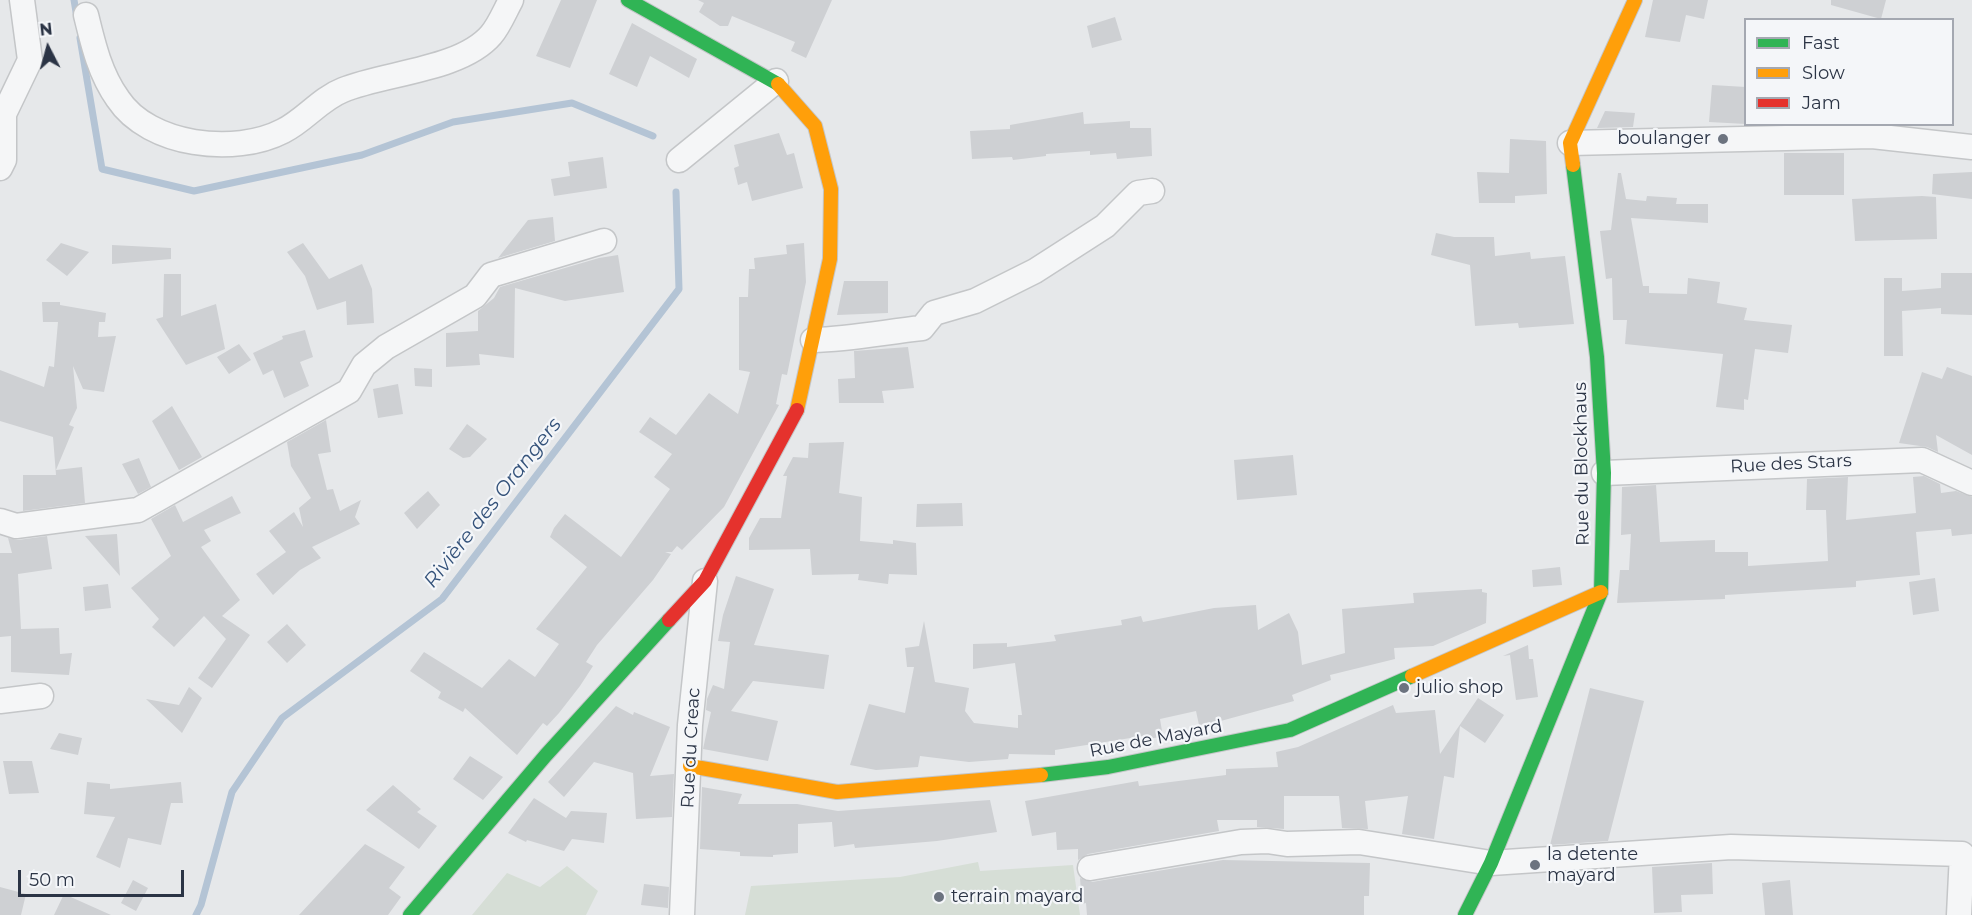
<!DOCTYPE html>
<html>
<head>
<meta charset="utf-8">
<style>
  body { margin:0 }
  #map { position:relative; width:1972px; height:915px; overflow:hidden; background:#e6e8ea; font-family:Montserrat,sans-serif }
  canvas { display:block }
  .legend { position:absolute; left:1744px; top:18px; width:210px; height:108px; box-sizing:border-box; background:#f4f6f9; border:2px solid #a4a8b1; margin:0; padding:8px 10px; list-style:none; font-size:18px; color:#2b3445 }
  .legend li { display:flex; align-items:center; gap:12px; height:30px }
  .legend b { width:30px; border:2px solid #a4a8b1 }
  .north { position:absolute; left:18px; top:18px; width:60px; height:60px; -webkit-text-stroke:4px #f4f6f9; paint-order:stroke; rotate:354deg; font-size:16px; font-weight:700; line-height:24px; text-align:center; color:#2b3445 }
  .north::after { content:''; display:block; margin:auto; width:21px; height:27px; background:#2b3445; clip-path:polygon(50% 0,100% 100%,50% 72%,0 100%) }
  .scale { position:absolute; left:18px; top:870px; width:166px; height:27px; box-sizing:border-box; border:3px solid #2b3445; border-top:0; padding-left:8px; font-size:18px; line-height:21px; white-space:nowrap; color:#2b3445; -webkit-text-stroke:4px #f4f6f9; paint-order:stroke }
</style>
</head>
<body>
<div id="map">
<canvas width="1972" height="915"></canvas>
<ul class="legend">
<li><b style="height:8px;background:#30b455"></b>Fast</li>
<li><b style="height:8px;background:#ff9f0a"></b>Slow</li>
<li><b style="height:8px;background:#e5322d"></b>Jam</li>
</ul>
<div class="north">N</div>
<div class="scale">50 m</div>
</div>
<script>
const ctx = document.querySelector('canvas').getContext('2d');
ctx.lineJoin = 'round';
function paint(path, color) { ctx.fillStyle = color; ctx.fill(path, 'evenodd'); }
function stroke(path, color, width, dash) { ctx.strokeStyle = color; ctx.lineWidth = width; ctx.lineCap = dash ? 'butt' : 'round'; ctx.setLineDash(dash || []); ctx.stroke(path); }
function write(font, color, halo, rows, align = 'center') {
  ctx.font = font + ' Montserrat,sans-serif'; ctx.lineWidth = 4.5; ctx.setLineDash([]); ctx.textBaseline = 'middle'; ctx.strokeStyle = halo; ctx.fillStyle = color; for (const [text, x, y, turn = 0] of rows) {
    ctx.save(); ctx.translate(x, y); ctx.rotate((+turn || 0) * Math.PI / 180); ctx.textAlign = isNaN(turn) ? turn : align; if (halo) ctx.strokeText(text, 0, 0); ctx.fillText(text, 0, 0); ctx.restore();
  }
}
paint(new Path2D(`
  M978 862 980 871 1073 865 1080 915H745L751 886 900 877Z
  M567 866 598 891 586 915H472L507 873 540 887Z`), '#d6ded6');
stroke(new Path2D(`
  M74 0 77 18
  M80 38 102 169 194 191 362 155 453 122 572 103 653 136
  M196 915 201 905 232 792 282 718 442 599 679 289 676 192`), '#b4c4d5', 7);
paint(new Path2D(`
  M561 0H597L570 68 536 56Z
  M698 0H832L806 58 791 51 795 42 732 16 728 26H720L699 12 704 3Z
  M1653 0H1708L1704 19 1686 15 1680 42 1645 37Z
  M1831 0H1886L1881 19 1831 5Z
  M1115 17 1122 40 1092 48 1087 26Z
  M632 23 697 59 689 78 650 56 637 87 609 74Z
  M1712 85 1746 87V124L1709 122Z
  M1605 111 1635 113 1633 127 1597 128Z
  M1083 112 1084 124 1130 121V128H1151L1152 156 1117 159 1116 153 1090 155V151L1046 154V156L1013 160 1012 157 972 159 970 131 1010 129V125Z
  M779 133 787 155 794 153 803 188 752 201 747 182 738 185 734 168 739 166 734 145Z
  M1510 139 1546 141 1547 194 1515 196V203H1479L1477 172 1509 173Z
  M1784 153H1844V195H1784Z
  M603 157 607 188 554 196 551 179 570 176 568 162Z
  M1972 172V199L1932 194 1933 174Z
  M1618 173H1621L1626 199 1646 201 1647 196 1677 198 1676 204H1708V223L1631 218 1643 286H1649V293L1687 294 1688 278 1720 282 1717 303 1747 308 1744 320 1792 325 1788 353 1755 349 1748 400 1744 399V410L1716 407 1723 354 1625 344 1627 320H1613L1612 278 1606 279 1600 231 1611 230Z
  M1922 196 1936 197 1937 239 1855 241 1852 199Z
  M553 217 555 241 498 258 528 220Z
  M1436 233 1454 237H1494L1495 256 1530 252 1531 259 1565 256 1574 324 1519 328 1518 323 1475 326 1470 265 1431 255Z
  M61 243 89 252 67 276 46 260Z
  M303 243 329 279 362 264 372 289 374 323 347 325 346 301 317 310 305 276 287 252Z
  M804 243 806 282 787 375 782 374 776 404 779 405 724 507 682 550 677 546 672 552H665L671 554 653 580 597 645 586 662 593 666 580 686 559 713 547 726 543 723 517 755 465 708 463 712 438 698 441 692 410 671 424 652 482 688 509 659 535 677 559 644 536 629 587 567 550 537 554 528 565 514 621 557 670 489 654 477 672 454 639 432 650 417 676 435 709 393 738 414 750 372 739 370V297H748L749 269H755L754 258 787 254 786 245Z
  M112 245 171 248V259L112 264Z
  M618 255 624 292 565 301 515 288 514 358 479 354 480 365 446 367V333L478 331V311L494 298 500 287 599 258Z
  M1941 273H1972V315L1941 314V308L1902 311 1903 356H1884V278H1902V291L1941 288Z
  M164 274H181V316L216 304 225 349 186 365 156 319 163 317Z
  M844 281H888V313L837 315Z
  M42 302H60V305L106 313 105 322H99L98 337 116 336 104 392 83 389 73 366 77 408 69 425 74 427 56 470 82 467 85 503 23 511V475H56L53 437 0 421V370L44 387 49 366 54 367 58 322H43Z
  M305 330 313 357 300 362 309 386 284 398 273 370 263 375 253 353 283 339 282 336Z
  M239 344 251 360 229 374 217 357Z
  M908 347 914 388 882 391 884 403H839L838 379 855 378 854 351Z
  M1947 367 1972 376V455L1936 435 1938 452 1927 447 1899 443 1922 372 1942 379Z
  M414 368 432 369V387L415 386Z
  M398 384 403 414 378 418 373 389Z
  M172 406 202 457 179 470 152 421Z
  M326 420 331 452 318 454 327 490 333 489 340 511 361 500 355 517 360 524 312 547 321 558 300 570 273 595 256 574 286 552 269 531 294 512 303 527 299 508 311 498 291 466 287 442Z
  M467 424 487 439 470 457 463 458 449 449Z
  M844 442 839 493 862 497 860 541 893 544V540L916 543 917 575 889 574 888 584 858 580 859 574 812 575 810 549 749 550V538L760 518H781L787 476H783L793 457 808 458 809 443Z
  M1293 455 1297 495 1237 500 1234 460Z
  M139 458 151 487 138 494 122 464Z
  M1924 476 1940 484 1941 493 1956 491 1972 497V534L1952 536 1951 529 1916 532 1920 575 1856 581V587L1725 595V599L1617 603 1620 570H1629L1631 534 1621 535 1622 487 1656 485 1660 542 1715 540V552H1748V566L1828 561 1826 510H1806L1807 479 1848 477 1846 520 1916 513 1913 477Z
  M428 491 440 505 417 529 404 513Z
  M232 496 241 513 204 530 211 541 201 547 240 600 222 616 250 635 212 688 198 678 226 639 204 616 174 647 152 627 159 619 131 588 171 556 151 519 175 505 183 522Z
  M962 503 963 526 916 527 917 504Z
  M117 534 120 576 85 536Z
  M47 536 52 569 18 574 21 629 59 628 60 654 72 653 69 675 11 672V636L0 637V553H12L8 538 18 540Z
  M1560 567 1562 585 1533 587 1532 570Z
  M736 576 774 589 754 645 829 655 824 689 753 681 731 711 778 721 768 761 703 749 711 712 706 710 707 699 713 685 724 689 730 642 718 641 723 615Z
  M1935 578 1939 611 1913 615 1909 582Z
  M108 584 111 608 85 611 83 587Z
  M1482 589V592L1487 593 1486 623 1433 646 1394 648 1395 659 1330 675 1331 680 1292 695 1294 701 1217 722 1199 725 1196 711 1160 719 1163 737 1144 739 1143 736 1055 750V755L1009 754 1008 759 969 762 920 756 918 767 876 770 850 765 869 704 905 713 914 667H907L905 648 919 646 924 621 935 682 969 688 965 711 974 723 1018 728V715H1022L1015 663 973 669V644L1007 643V647L1056 641 1054 635 1122 625 1121 620 1141 616 1143 622 1214 608 1256 605 1258 630 1289 613 1298 632 1302 665 1345 653 1342 609 1414 603 1413 593Z
  M287 624 306 645 287 663 267 642Z
  M1528 645 1529 659H1533L1538 697 1516 700 1510 655 1503 656Z
  M189 687 202 698 182 733 146 699 179 705Z
  M1590 688 1644 701 1608 841 1550 845Z
  M1478 698 1504 715 1485 743 1460 726 1454 778 1444 776 1434 839 1402 834 1408 796 1365 801 1368 829 1342 828 1339 796H1284V829L1257 827V820H1217L1219 831 1088 854 1078 860V849L1057 850 1056 832 1032 836 1025 801 1138 781 1139 786 1226 775V769L1278 767 1276 752 1298 747 1393 705 1396 713 1435 710 1440 754Z
  M616 706 633 715 634 712 670 727 650 776 674 774 672 817 636 819 633 773 594 762 564 797 548 782Z
  M59 733 82 738 78 755 50 749Z
  M470 756 503 777 483 800 453 779Z
  M3 761H32L39 793 9 794Z
  M87 782 110 784V789L181 782 183 803H171L161 845 128 838 120 868 96 857 115 817 84 814Z
  M393 785 421 809 417 812 437 826 419 849 366 810Z
  M702 787 742 794 738 804H797L838 811 990 800 997 832 937 841 855 848 854 844 834 847 832 822 798 824V853L773 855V857L740 856V852L700 849Z
  M534 798 566 818 571 811 607 813 604 843 572 839 564 851 527 840 526 842 508 833Z
  M365 844 405 867 389 888 401 897 388 915H299Z
  M1223 860 1370 863 1369 896H1364V915H1087L1086 903 1082 904 1080 878 1092 882Z
  M1712 863 1713 894 1681 895 1682 912 1654 913 1652 867Z
  M133 880 148 888 136 911 121 903Z
  M1790 880 1793 915H1765L1762 883Z
  M644 884 669 887 668 908 641 905Z
  M0 887 26 894 21 915H0Z
  M64 894 111 915H54Z`), '#ced0d3');
const street = new Path2D(`
  M86 15C93 44 100 74 118 99 149 146 235 156 283 131 305 120 320 99 343 90 384 73 461 70 491 35 499 26 505 11 511 0
  M1570 143 1872 136 1972 147
  M679 160 776 81
  M0 168 4 160V114L30 60 22 0
  M813 340C850 339 885 332 922 328L934 313 975 301 1035 271 1105 226 1138 193 1152 191
  M1604 473 1922 460 1972 483
  M0 521 16 526 138 510 349 391 364 365 386 347 475 296 491 275 604 241
  M0 701 41 696
  M1090 868 1241 842 1267 841 1287 844 1359 842 1491 863 1731 847 1962 854 1959 915
  M682 915 690 725 705 581`);
const fast = new Path2D(`
  M628 0 778 84
  M1041 775 1108 767 1290 730 1412 676
  M410 915 546 755 669 620
  M1465 915 1491 863 1601 592 1604 473 1597 357 1573 165`);
const slow = new Path2D(`
  M778 84 815 126 831 189 830 259 797 410
  M1573 165 1570 143 1635 0
  M1412 676 1601 592
  M690 766 837 792 1041 775`);
const jam = new Path2D(`
  M669 620 705 581 797 410`);
stroke(street, '#c4c6c8', 27);
stroke(fast, '#c4c6c8', 16);
stroke(slow, '#c4c6c8', 16);
stroke(jam, '#c4c6c8', 16);
stroke(street, '#f5f6f7', 24);
stroke(fast, '#30b455', 14);
stroke(slow, '#ff9f0a', 14);
stroke(jam, '#e5322d', 14);
for (const [x, y, r, color] of [
  [1723,139,6,"#6c737f"],
  [1404,688,6,"#6c737f"],
  [1535,865,6,"#6c737f"],
  [939,897,6,"#6c737f"]
]) { const dot = new Path2D(); dot.arc(x, y, r, 0, 2 * Math.PI); ctx.fillStyle = color; ctx.fill(dot); stroke(dot, '#f4f6f9', 2); }
write('18px', '#2b3445', '#f4f6f9', [
  ["boulanger",1711,139,"right"],
  ["julio shop",1416,688],
  ["la detente",1547,855],
  ["mayard",1547,876],
  ["terrain mayard",951,897]
], 'left');
write('18px', '#2b3445', '#f4f6f9', [
  ["Rue du Blockhaus",1582,464,-91],
  ["Rue des Stars",1791,464,-3],
  ["Rue de Mayard",1156,739,-11],
  ["Rue du Creac",691,748,-87]
]);
write('italic 20px', '#34527a', '#f4f6f9', [
  ["Rivière des Orangers",493,503,-52]
]);
</script>
</body>
</html>
